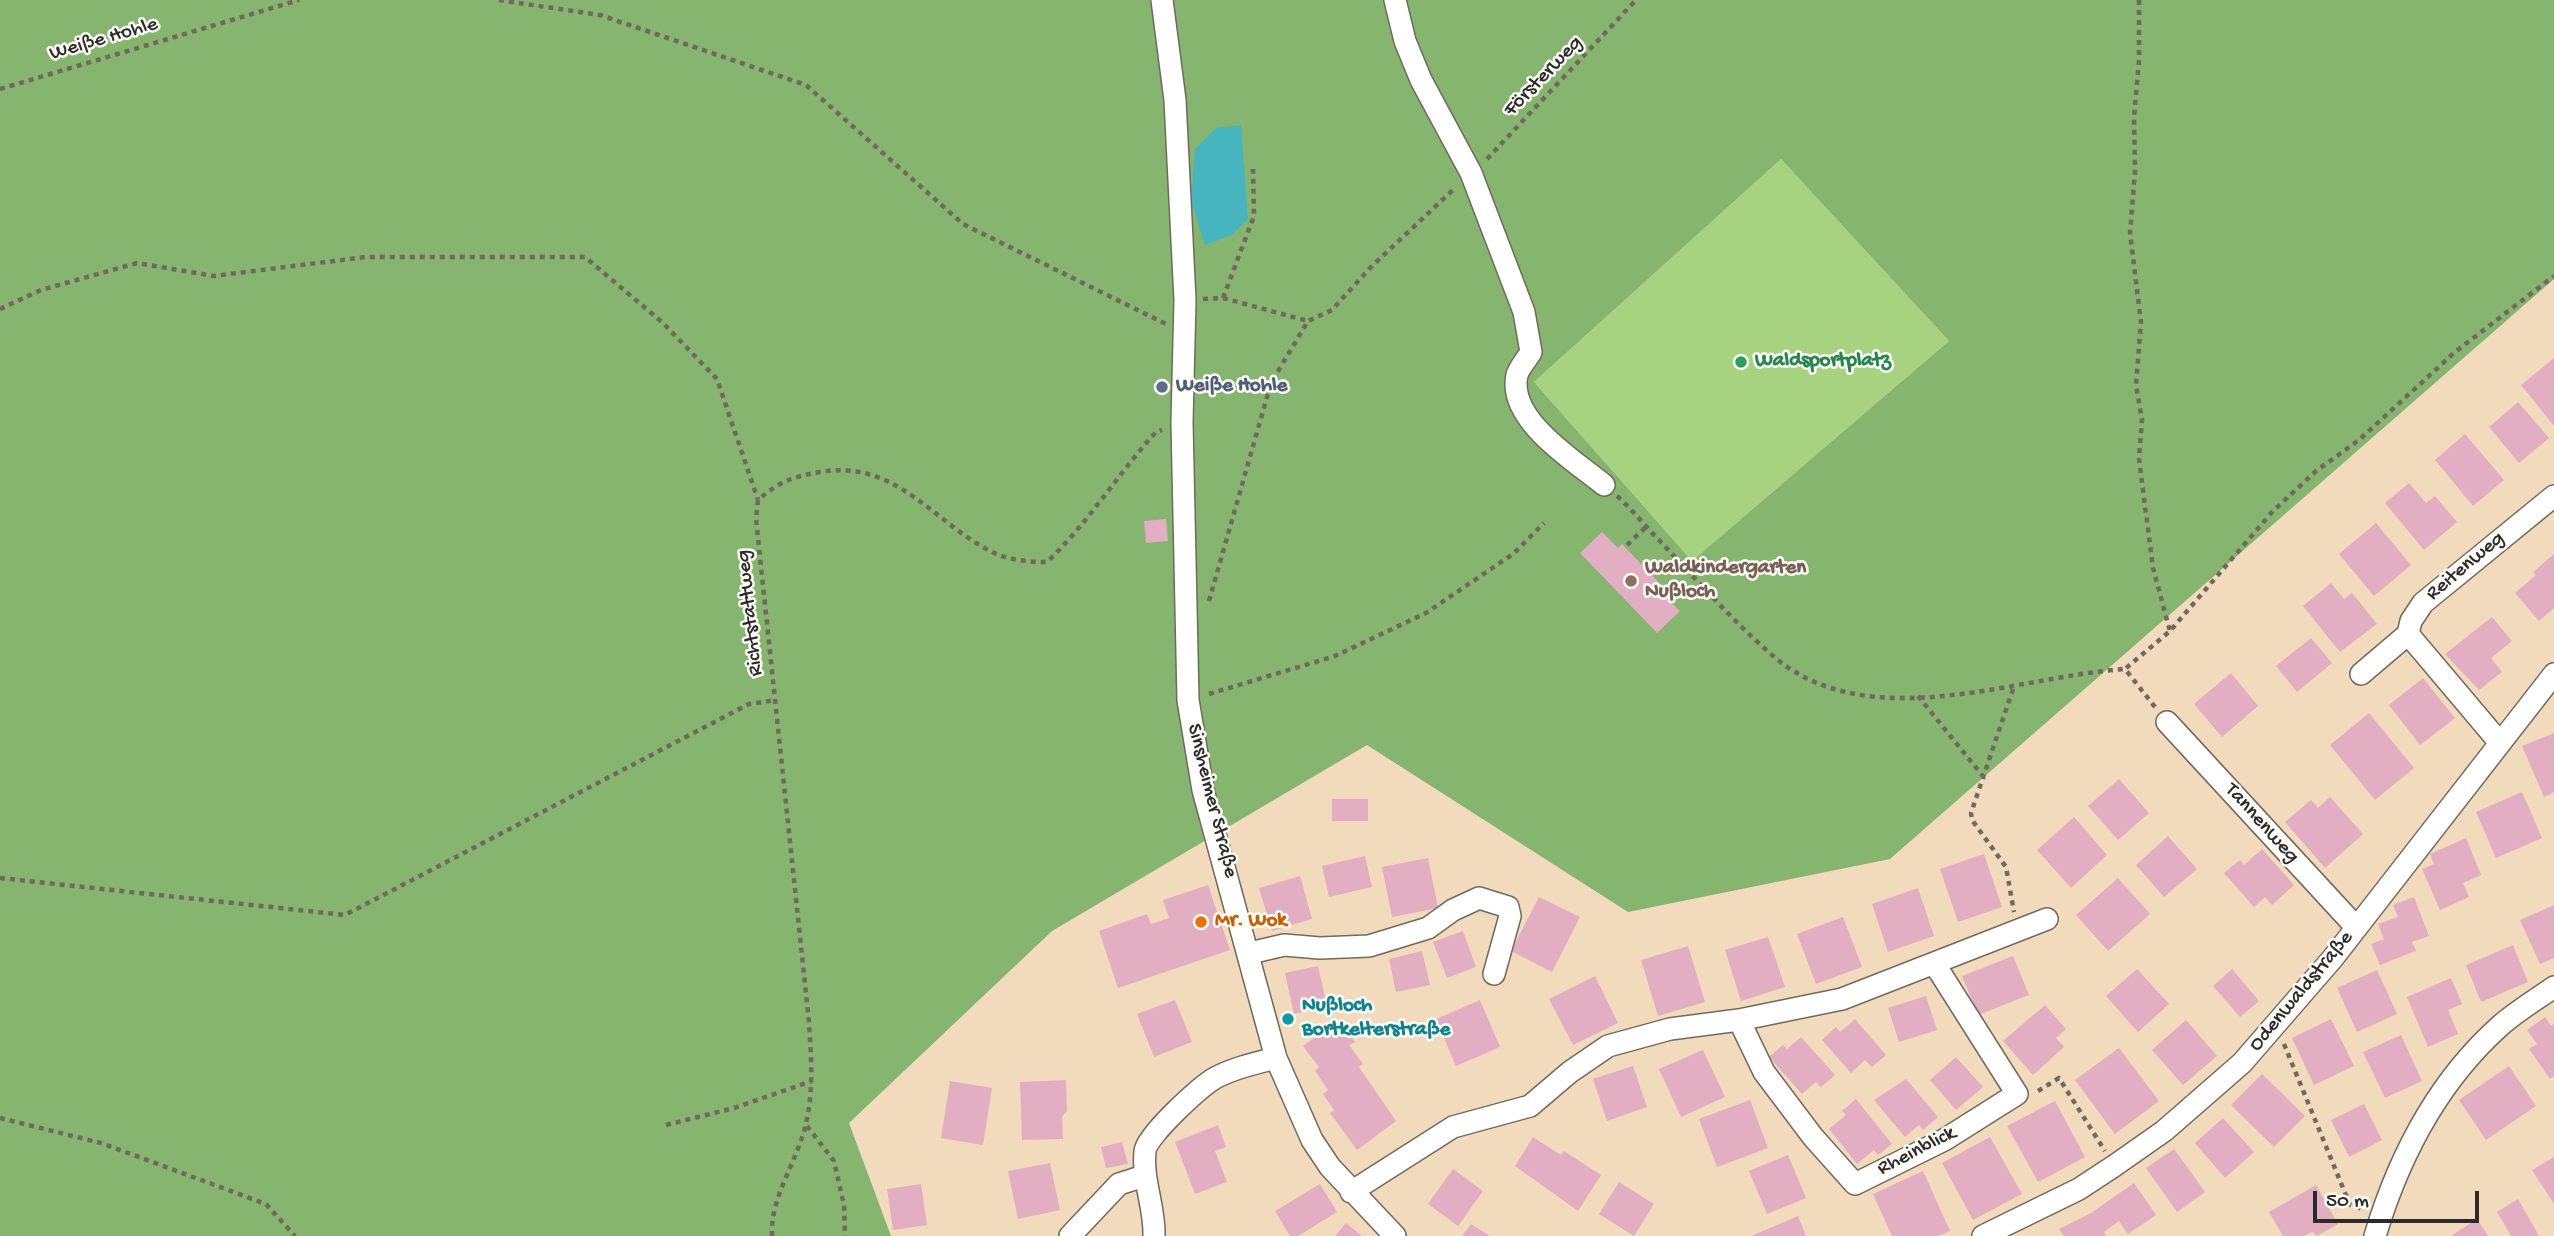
<!DOCTYPE html>
<html>
<head>
<meta charset="utf-8">
<style>
  body { margin:0 }
  #map { position:relative; width:2554px; height:1236px; overflow:hidden; background:#f2dbbd; font-family:"Gochi Hand",sans-serif }
  canvas { display:block }
  .scale { position:absolute; left:2313px; top:1191px; width:166px; height:32px; box-sizing:border-box; border:4px solid #2b2b2b; border-top:0; padding-left:9px; font-size:21px; line-height:24px; white-space:nowrap; color:#2b2b2b; -webkit-text-stroke:5px #fdfcf7; paint-order:stroke }
</style>
</head>
<body>
<div id="map">
<canvas width="2554" height="1236"></canvas>
<div class="scale">50 m</div>
</div>
<script>
const ctx = document.querySelector('canvas').getContext('2d');
ctx.lineJoin = 'round';
function paint(path, color) { ctx.fillStyle = color; ctx.fill(path, 'evenodd'); }
function stroke(path, color, width, dash) { ctx.strokeStyle = color; ctx.lineWidth = width; ctx.lineCap = dash ? 'butt' : 'round'; ctx.setLineDash(dash || []); ctx.stroke(path); }
function write(font, color, halo, rows, align = 'center') {
  ctx.font = font + ' "Gochi Hand",sans-serif'; ctx.lineWidth = 5; ctx.setLineDash([]); ctx.textBaseline = 'middle'; ctx.strokeStyle = halo; ctx.fillStyle = color; for (const [text, x, y, turn = 0] of rows) {
    ctx.save(); ctx.translate(x, y); ctx.rotate((+turn || 0) * Math.PI / 180); ctx.textAlign = isNaN(turn) ? turn : align; if (halo) ctx.strokeText(text, 0, 0); ctx.fillText(text, 0, 0); ctx.restore();
  }
}
paint(new Path2D(`
  M1781 159 1949 341 1692 561 1534 382Z`), '#a7d380');
paint(new Path2D(`
  M0 0H2554V279L1890 859 1628 912 1367 745 1052 931 849 1123 891 1236H0ZM1781 159 1949 341 1692 561 1534 382Z`), '#85b56e');
paint(new Path2D(`
  M1241 125 1248 219 1232 235 1205 245 1191 201 1195 149 1216 128Z`), '#46b5bf');
paint(new Path2D(`
  M2554 358V426L2521 385Z
  M2518 402 2549 438 2519 463 2489 427Z
  M2465 434 2504 480 2473 506 2435 460Z
  M2409 483 2426 503 2435 496 2457 522 2424 550 2385 503Z
  M1166 519 1168 541 1146 543 1144 521Z
  M2376 523 2411 565 2374 596 2339 554Z
  M1602 532 1618 548 1622 544 1669 593 1665 597 1680 611 1657 633 1580 553Z
  M2554 554V608L2539 621 2515 593 2536 575 2533 572Z
  M2331 583 2344 599 2352 593 2377 624 2340 652 2303 606Z
  M2492 617 2512 641 2491 658 2502 672 2479 690 2445 654Z
  M2311 638 2332 663 2297 692 2276 666Z
  M2231 673 2258 706 2222 737 2194 704Z
  M2423 678 2455 718 2420 745 2389 705Z
  M2369 713 2414 768 2375 800 2330 745Z
  M2554 733V792L2544 797 2522 746Z
  M2119 779 2149 813 2118 840 2088 806Z
  M2522 792 2542 838 2496 858 2476 812Z
  M2330 797 2363 834 2325 868 2285 822 2311 800 2318 808Z
  M1332 799H1368V821H1332Z
  M2074 817 2107 855 2071 888 2037 850Z
  M2168 836 2197 869 2164 897 2136 865Z
  M2466 838 2481 875 2463 883 2469 897 2440 910 2422 869 2434 864 2430 854Z
  M2262 849 2294 885 2272 905 2265 897 2254 907 2224 873 2240 860 2244 865Z
  M1984 854 2002 907 1958 922 1940 869Z
  M1365 856 1372 887 1329 897 1322 866Z
  M1428 858 1438 908 1392 917 1382 867Z
  M1300 876 1312 919 1272 931 1259 888Z
  M2118 878 2150 914 2108 951 2076 915Z
  M1208 885 1230 950 1118 988 1099 931 1147 914 1151 924 1169 918 1163 900Z
  M1918 888 1934 936 1888 952 1872 904Z
  M1539 897 1580 917 1552 972 1511 951Z
  M2414 897 2429 936 2412 942 2416 951 2380 965 2371 944 2384 939 2378 924 2398 917 2393 905Z
  M2554 905V958L2540 964 2520 920Z
  M1843 917 1862 967 1816 984 1797 934Z
  M1463 931 1476 967 1447 978 1433 942Z
  M1768 937 1785 987 1741 1001 1725 950Z
  M2513 945 2528 982 2481 1002 2466 965Z
  M1688 946 1705 1002 1658 1016 1641 960Z
  M1422 951 1430 985 1396 992 1389 959Z
  M2013 956 2029 995 1978 1015 1962 976Z
  M1318 966 1327 1006 1294 1014 1285 973Z
  M2137 969 2169 1004 2138 1032 2106 996Z
  M2232 969 2259 1001 2240 1017 2213 986Z
  M2377 970 2397 1014 2357 1032 2337 988Z
  M1595 976 1618 1023 1573 1045 1549 999Z
  M2451 978 2462 1004 2448 1010 2458 1034 2428 1047 2407 997Z
  M1926 996 1937 1030 1899 1042 1888 1008Z
  M1175 1000 1192 1042 1154 1057 1137 1014Z
  M1480 1000 1500 1047 1456 1066 1436 1019Z
  M2045 1005 2066 1029 2056 1038 2064 1047 2033 1075 2003 1041Z
  M1290 1013 1294 1023 1287 1026 1283 1015Z
  M2545 1017 2551 1026 2554 1024V1076L2550 1079 2529 1049 2537 1044 2527 1030Z
  M1855 1019 1886 1055 1872 1067 1865 1060 1851 1073 1822 1040 1836 1027 1840 1032Z
  M2331 1019 2354 1066 2314 1085 2292 1038Z
  M1339 1020 1355 1042 1349 1045 1363 1064 1359 1067 1396 1121 1357 1150 1330 1113 1334 1110 1323 1094 1328 1090 1315 1071 1319 1067 1303 1046Z
  M2186 1020 2217 1056 2183 1085 2152 1050Z
  M2401 1035 2422 1081 2385 1098 2363 1052Z
  M1801 1037 1835 1075 1821 1087 1816 1082 1802 1094 1769 1057 1783 1045 1787 1049Z
  M2119 1048 2159 1101 2115 1134 2075 1080Z
  M1703 1050 1725 1097 1681 1117 1659 1069Z
  M1956 1057 1983 1087 1956 1110 1930 1080Z
  M1633 1066 1647 1107 1607 1121 1593 1079Z
  M2509 1066 2536 1106 2486 1140 2459 1100Z
  M2262 1074 2305 1116 2274 1147 2231 1105Z
  M1906 1079 1938 1117 1923 1130 1919 1125 1905 1137 1874 1100Z
  M1066 1080 1067 1111 1062 1117 1063 1139 1022 1140 1020 1082Z
  M950 1081 992 1088 983 1145 941 1138Z
  M1856 1099 1892 1144 1878 1155 1874 1150 1857 1164 1829 1129 1846 1115 1842 1111Z
  M1750 1100 1768 1148 1717 1167 1699 1119Z
  M2055 1101 2085 1157 2038 1182 2007 1126Z
  M2364 1104 2382 1140 2349 1157 2331 1120Z
  M2223 1118 2254 1152 2225 1178 2195 1143Z
  M1218 1125 1226 1147 1215 1151 1227 1182 1195 1194 1175 1142Z
  M1533 1137 1561 1155 1564 1151 1601 1175 1578 1211 1515 1166Z
  M1990 1137 2022 1194 1973 1220 1942 1163Z
  M1122 1142 1128 1164 1106 1168 1101 1147Z
  M2174 1149 2205 1192 2177 1212 2146 1168Z
  M1788 1155 1806 1198 1767 1214 1749 1171Z
  M2554 1157V1204L2532 1170Z
  M1050 1163 1060 1210 1018 1219 1008 1171Z
  M1453 1169 1483 1191 1458 1226 1428 1204Z
  M1923 1171 1950 1231 1938 1236H1892L1873 1194Z
  M1619 1182 1654 1204 1634 1236 1599 1214Z
  M2134 1183 2156 1215 2128 1234 2119 1221 2104 1232 2106 1236H2064L2059 1229 2091 1213Z
  M921 1184 927 1225 893 1230 887 1189Z
  M1320 1184 1337 1212 1298 1236H1290L1275 1211Z
  M2316 1185 2338 1224 2317 1236 2312 1232 2304 1236H2283L2269 1212Z
  M2518 1199 2539 1236H2511L2497 1212Z
  M1798 1216 1806 1236H1751Z
  M2477 1219 2488 1236H2451Z
  M1346 1223 1362 1236H1335Z
  M1471 1224 1490 1236H1462Z`), '#e1aec2');
const minor = new Path2D(`
  M1162 0 1175 100 1185 300 1182 422 1188 700 1203 790 1276 1058 1312 1140 1330 1167 1395 1236
  M1395 0 1405 41 1421 80 1471 173 1524 312 1531 352C1527 359 1519 368 1517 375 1507 420 1575 461 1604 485
  M2361 674 2408 634
  M2167 722 2356 927
  M2500 743 2408 634 2411 621 2423 603 2554 496
  M1250 953 1284 945 1320 948 1369 946 1428 928 1453 910 1479 898 1508 907 1510 916 1494 974
  M1739 1020 1764 1072 1813 1137 1855 1184 1944 1140 2017 1094 1934 963
  M1351 1192 1453 1127 1530 1106 1570 1072 1608 1046 1670 1029 1739 1020 1842 999 2047 919
  M1070 1236 1119 1184 1144 1176
  M1154 1236C1155 1207 1142 1181 1145 1151 1147 1135 1200 1087 1215 1078 1234 1068 1256 1063 1276 1058
  M1983 1236 2079 1189 2114 1166 2164 1131 2242 1063 2333 958 2554 674
  M2375 1236C2399 1156 2438 1081 2501 1025 2517 1011 2537 999 2554 987`);
stroke(minor, '#71695e', 24);
stroke(new Path2D(`
  M499 0 600 15 806 85 963 224 1166 324
  M2139 0V60L2134 117 2135 171 2130 233 2141 322 2136 385 2142 420 2139 459 2153 568 2170 631
  M0 89 299 0
  M1487 159 1636 0
  M1223 298 1308 321
  M1203 299 1223 298 1254 216 1253 169
  M0 309 41 290 137 263 214 276 365 257H585L663 323 717 379 758 500
  M1617 496C1632 509 1644 525 1658 539 1696 579 1735 624 1778 660 1873 736 2019 676 2125 669
  M1627 545 1646 527
  M1209 601 1271 383 1308 321 1332 310 1371 267 1455 188
  M2013 689 1971 813 1972 820 2006 867 2014 912
  M1209 694 1335 656 1426 613 1513 554 1544 523
  M1918 696 1982 775
  M2155 707 2125 669 2170 631 2272 512 2316 471 2359 440 2455 352 2554 276
  M0 878 345 915 749 704 776 700
  M2284 1044 2350 1205 2363 1209
  M2038 1091 2059 1078 2105 1151
  M0 1118 101 1143 266 1204 295 1236
  M666 1125 734 1108 812 1081
  M807 1126 834 1161 844 1205 845 1236
  M772 1236C770 1196 798 1161 806 1123 814 1089 811 1056 809 1022L756 519 758 500C780 481 792 477 820 472 895 459 931 520 990 551 1007 560 1028 562 1047 562 1088 523 1118 474 1156 432L1162 430`), '#71695e', 4.5, [5, 5]);
stroke(minor, '#fff', 21);
for (const [x, y, r, color] of [
  [1741,362,7,"#2e9e5b"],
  [1162,387,7,"#5c6f8a"],
  [1631,581,7,"#8d6e63"],
  [1201,922,7,"#e8710a"],
  [1288,1019,7,"#0f9aa8"]
]) { const dot = new Path2D(); dot.arc(x, y, r, 0, 2 * Math.PI); ctx.fillStyle = color; ctx.fill(dot); stroke(dot, '#fdfcf7', 2.5); }
write('21px', '#2b2b2b', '#fdfcf7', [
  ["Weiße Hohle",104,40,-16],
  ["Försterweg",1544,77,-46],
  ["Reitenweg",2466,567,-40],
  ["Richtstattweg",751,613,-96],
  ["Sinsheimer Straße",1211,801,76],
  ["Tannenweg",2261,824,48],
  ["Odenwaldstraße",2302,992,-50],
  ["Rheinblick",1917,1152,-27]
]);
write('bold 21px', '#27864d', '#fdfcf7', [
  ["Waldsportplatz",1755,362]
], 'left');
write('bold 21px', '#4e5e75', '#fdfcf7', [
  ["Weiße Hohle",1176,387]
], 'left');
write('bold 21px', '#785e54', '#fdfcf7', [
  ["Waldkindergarten",1645,569],
  ["Nußloch",1645,593]
], 'left');
write('bold 21px', '#c56008', '#fdfcf7', [
  ["Mr. Wok",1215,922]
], 'left');
write('bold 21px', '#0d838f', '#fdfcf7', [
  ["Nußloch",1302,1007],
  ["Bortkelterstraße",1302,1031]
], 'left');
</script>
</body>
</html>
